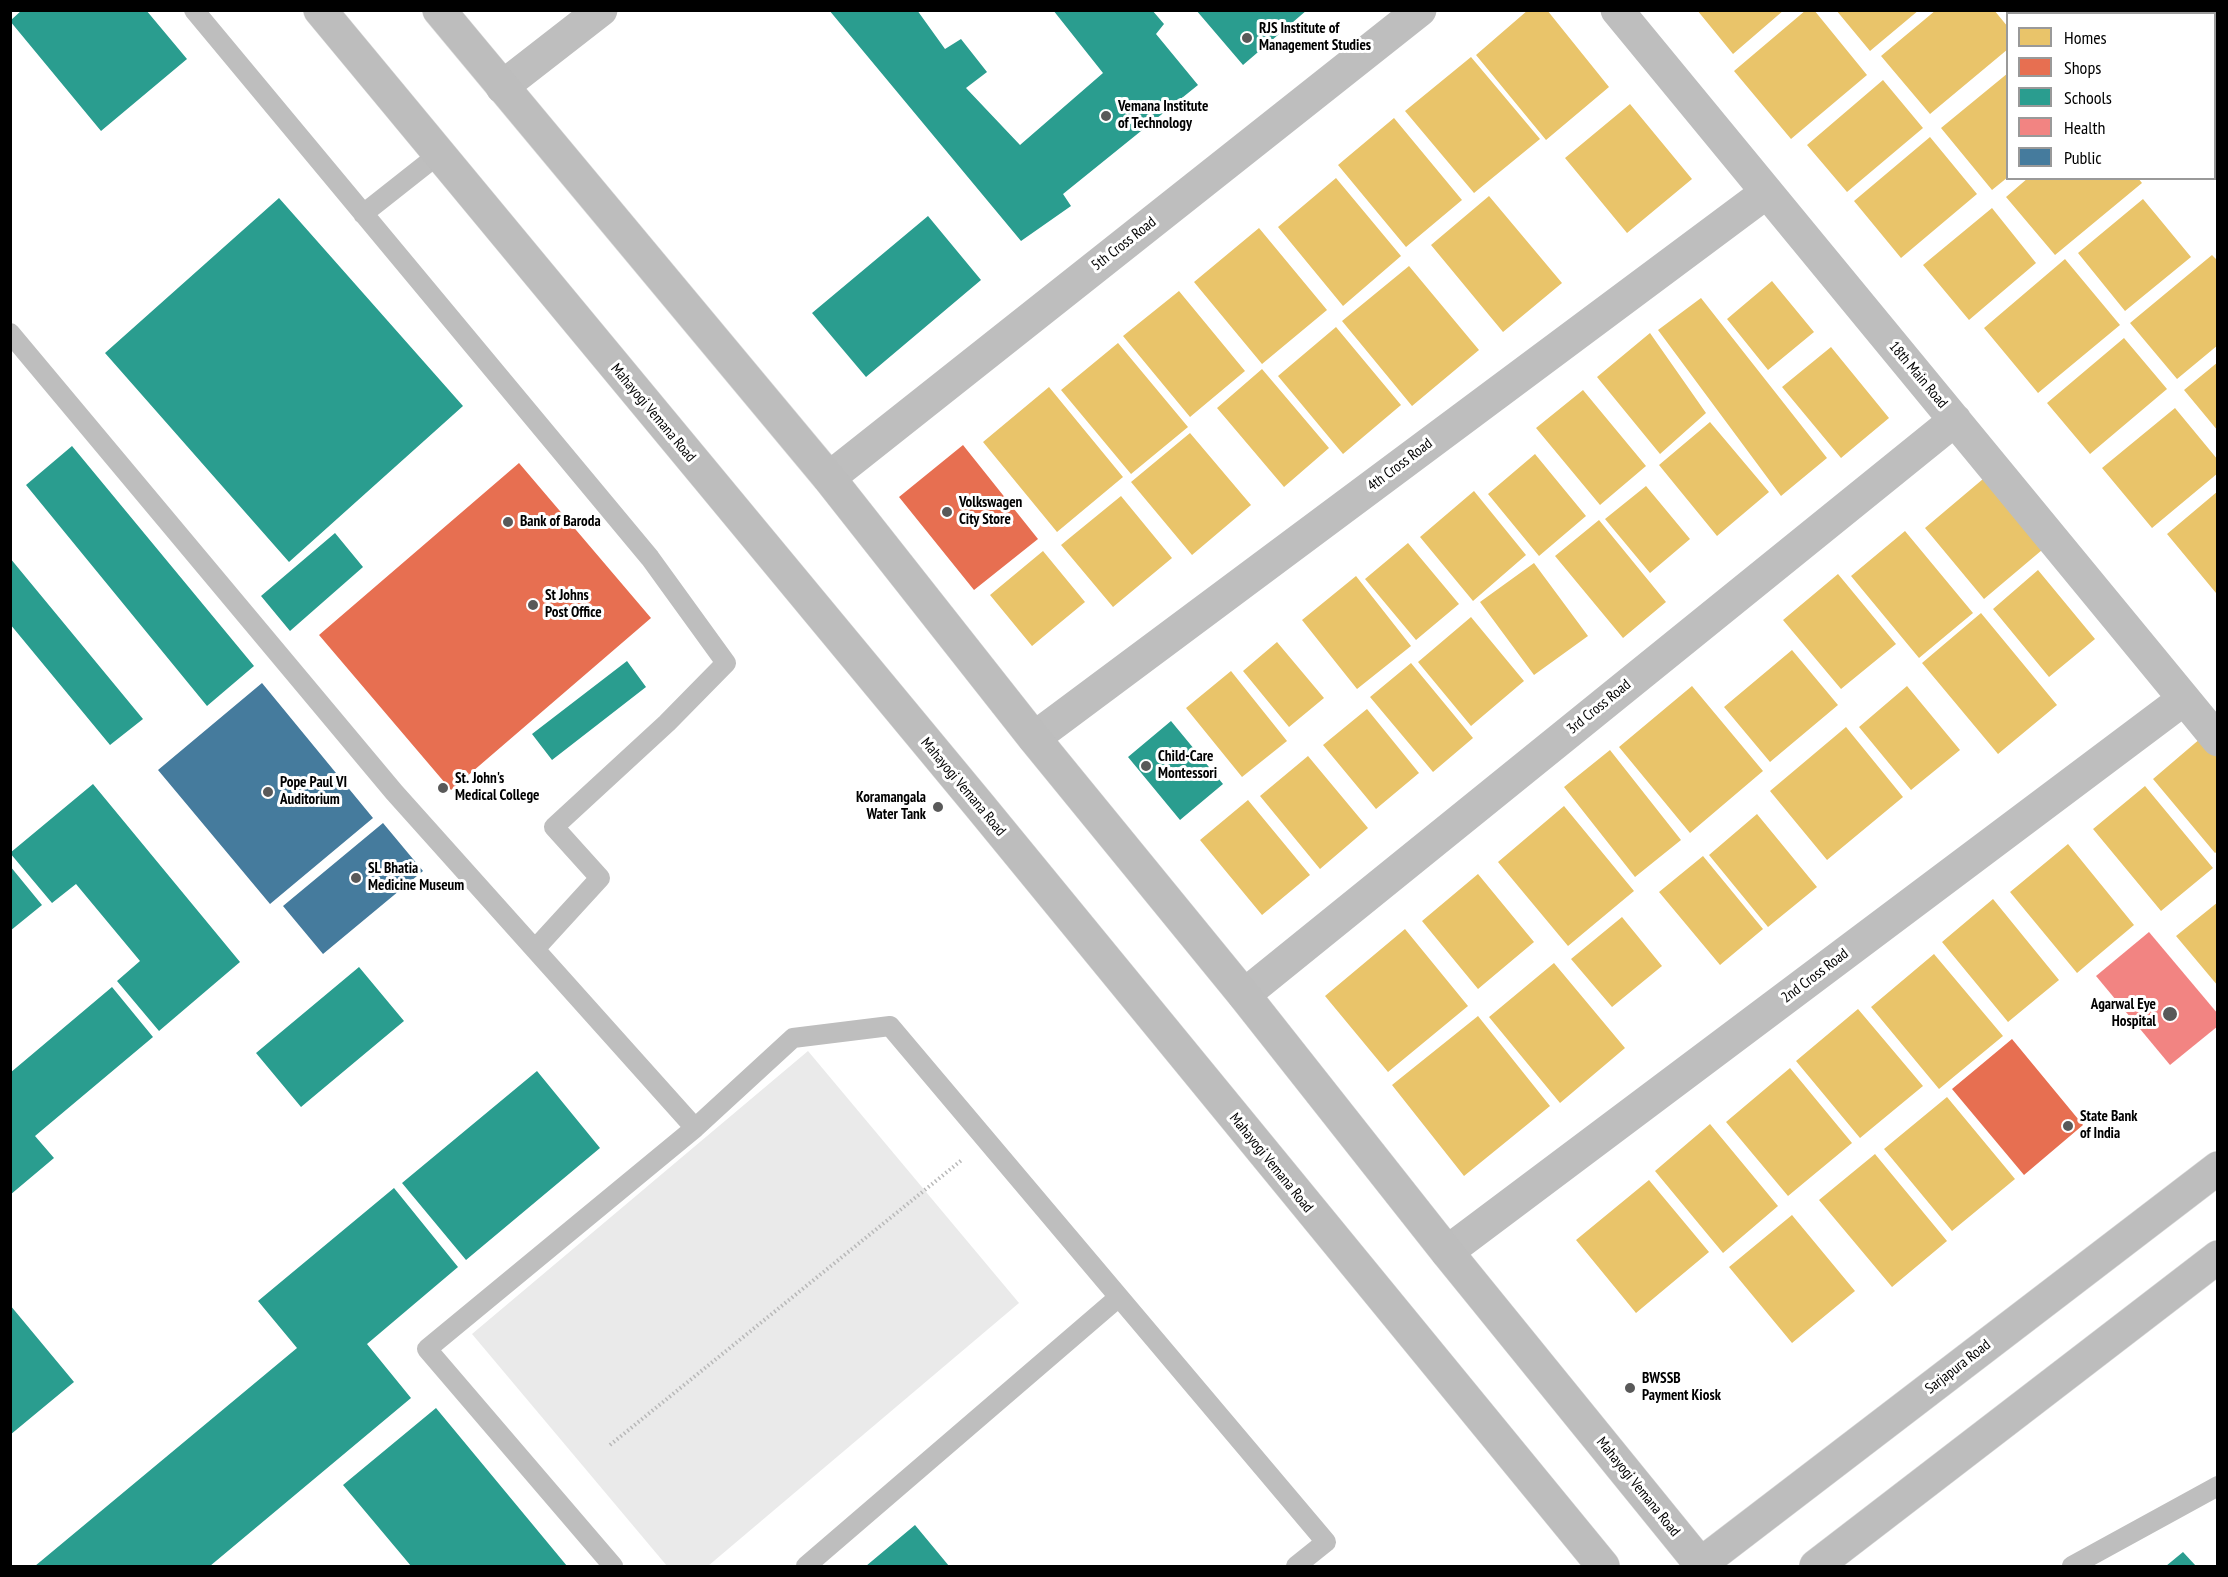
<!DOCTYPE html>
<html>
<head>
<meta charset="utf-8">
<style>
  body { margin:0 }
  #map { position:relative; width:2228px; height:1577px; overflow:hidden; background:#fff; font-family:"PT Sans Narrow",sans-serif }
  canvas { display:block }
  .frame { position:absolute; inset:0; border:12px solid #000; pointer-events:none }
  .legend { position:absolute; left:2006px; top:12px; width:210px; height:168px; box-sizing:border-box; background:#fff; border:2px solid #999; margin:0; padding:8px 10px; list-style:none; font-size:18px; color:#000 }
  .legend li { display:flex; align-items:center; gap:12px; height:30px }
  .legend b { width:30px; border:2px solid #999 }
</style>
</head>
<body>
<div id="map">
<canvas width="2228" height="1577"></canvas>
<div class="frame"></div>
<ul class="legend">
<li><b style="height:16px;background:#e9c46a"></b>Homes</li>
<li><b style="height:16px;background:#e76f51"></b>Shops</li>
<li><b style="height:16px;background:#2a9d8f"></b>Schools</li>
<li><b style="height:16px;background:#f28482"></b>Health</li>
<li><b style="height:16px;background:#457b9d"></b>Public</li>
</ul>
</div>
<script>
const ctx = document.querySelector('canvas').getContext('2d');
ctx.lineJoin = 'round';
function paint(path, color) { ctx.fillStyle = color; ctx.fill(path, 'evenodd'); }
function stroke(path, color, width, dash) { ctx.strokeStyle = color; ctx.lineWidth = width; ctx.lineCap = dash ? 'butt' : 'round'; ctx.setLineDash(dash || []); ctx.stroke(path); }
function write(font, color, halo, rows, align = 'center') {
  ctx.font = font + ' "PT Sans Narrow",sans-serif'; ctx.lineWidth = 6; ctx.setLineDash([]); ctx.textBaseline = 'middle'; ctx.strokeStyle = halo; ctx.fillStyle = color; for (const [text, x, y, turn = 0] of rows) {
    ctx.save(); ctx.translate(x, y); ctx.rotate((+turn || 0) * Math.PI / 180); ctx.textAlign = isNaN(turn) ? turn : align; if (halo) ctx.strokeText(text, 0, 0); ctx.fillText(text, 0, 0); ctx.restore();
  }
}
paint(new Path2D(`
  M808 1051 1019 1303 708 1566H667L472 1334Z`), '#eaeaea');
paint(new Path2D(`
  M1528 10H1547L1609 87 1546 140 1476 55Z
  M1697 10H1784L1733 54Z
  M1806 10H1814L1867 75 1791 139 1734 71Z
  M1836 10H1919L1870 51Z
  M1936 10H1994L2008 27V49L1930 114 1881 56Z
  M2163 10H2218V25L2214 27V14H2165Z
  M1471 57 1540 139 1474 193 1405 111Z
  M2008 73V177L1992 190 1941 128Z
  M1883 80 1923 128 1847 192 1807 145Z
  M1630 104 1692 179 1627 233 1565 158Z
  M1394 118 1462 200 1406 247 1338 165Z
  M1930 137 1977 194 1901 258 1854 201Z
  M1336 178 1401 256 1343 306 1278 227Z
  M2028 178H2138L2142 183 2055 255 2006 197Z
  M1489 196 1562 283 1503 332 1431 245Z
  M2143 199 2191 257 2125 311 2078 253Z
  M1992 208 2036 263 1969 320 1923 265Z
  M1259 228 1327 310 1262 364 1194 282Z
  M2212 255 2218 261V345L2177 379 2130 323Z
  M2065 259 2120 325 2038 393 1984 328Z
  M1409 266 1479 350 1412 406 1342 321Z
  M1772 281 1814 332 1768 370 1727 319Z
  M1179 291 1245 371 1190 417 1123 336Z
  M1701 298 1827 458 1781 496 1658 330Z
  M1336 327 1401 405 1343 454 1278 376Z
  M1650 333 1706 413 1660 454 1597 377Z
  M2124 338 2167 389 2090 454 2047 403Z
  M1118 343 1188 427 1131 474 1061 390Z
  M1831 347 1889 418 1841 458 1782 387Z
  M2218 362V431L2184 390Z
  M1262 369 1329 448 1284 487 1217 408Z
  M1049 387 1123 477 1057 532 983 442Z
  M1583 390 1646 466 1600 505 1536 428Z
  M2175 408 2218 460V473L2152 528 2102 468Z
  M1710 422 1769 492 1717 536 1659 465Z
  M1190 433 1251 505 1192 555 1131 482Z
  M1535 454 1586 516 1539 556 1488 494Z
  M1983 479 2042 550 1984 599 1925 528Z
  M1646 486 1690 539 1650 573 1605 519Z
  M1474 491 1526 555 1473 601 1420 537Z
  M2218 491V591L2216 593 2167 534Z
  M1121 496 1172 558 1113 607 1061 545Z
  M1599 520 1666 602 1623 638 1555 556Z
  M1905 531 1973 613 1919 658 1851 576Z
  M1408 543 1459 604 1416 640 1365 579Z
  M1043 551 1085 602 1032 646 990 595Z
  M1534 563 1588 636 1534 675 1480 602Z
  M2038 570 2095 639 2049 677 1993 609Z
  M1838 574 1896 644 1841 689 1783 620Z
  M1356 576 1411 646 1357 689 1302 620Z
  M1981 613 2057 705 1998 754 1922 663Z
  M1471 617 1524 681 1471 726 1418 662Z
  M1277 642 1324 698 1289 727 1243 671Z
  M1792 650 1838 705 1770 762 1724 707Z
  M1411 663 1473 738 1433 772 1370 697Z
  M1231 671 1287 741 1242 777 1186 708Z
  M1692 686 1763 771 1690 833 1619 747Z
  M1907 686 1960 750 1911 790 1859 727Z
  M1367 709 1419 773 1376 809 1323 745Z
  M1846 727 1903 797 1827 860 1770 791Z
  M2201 738 2218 757V851L2215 853 2153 779Z
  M1610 750 1681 840 1635 877 1564 787Z
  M1308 756 1368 828 1320 869 1260 796Z
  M2145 786 2213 868 2161 911 2093 829Z
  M1248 800 1310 875 1262 915 1200 840Z
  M1564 806 1634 891 1568 946 1498 862Z
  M1757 814 1817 887 1768 927 1709 855Z
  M2068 844 2134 925 2077 973 2010 892Z
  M1703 856 1763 929 1720 965 1659 892Z
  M1478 874 1534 942 1478 989 1422 921Z
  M1993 899 2059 980 2008 1022 1942 942Z
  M2218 902V986L2176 936Z
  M1622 917 1662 966 1612 1007 1571 959Z
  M1405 929 1468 1006 1388 1072 1325 996Z
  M1934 954 2003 1036 1939 1089 1871 1007Z
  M1554 963 1625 1048 1560 1103 1489 1017Z
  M1858 1009 1923 1086 1860 1138 1796 1061Z
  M1478 1016 1550 1106 1464 1176 1392 1085Z
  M1790 1068 1852 1143 1788 1196 1726 1122Z
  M1947 1097 2015 1179 1952 1231 1884 1149Z
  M1710 1124 1778 1206 1723 1253 1655 1171Z
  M1875 1154 1947 1241 1892 1287 1819 1200Z
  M1649 1180 1709 1252 1636 1313 1576 1240Z
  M1792 1215 1855 1291 1792 1343 1729 1267Z`), '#e9c46a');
paint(new Path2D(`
  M963 445 1038 539 974 590 899 497Z
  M519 463 651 618 451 790 319 635Z
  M2012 1039 2083 1125 2024 1175 1952 1089Z`), '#e76f51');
paint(new Path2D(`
  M22 10H146L187 59 101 131 10 21Z
  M829 10H917L945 49 961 39 987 72 966 88 1020 145 1103 73 1053 10H1152L1164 24 1156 34 1198 85 1063 194 1071 206 1021 241Z
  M1196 10H1307L1243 65Z
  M279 198 463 406 289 562 105 353Z
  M928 216 981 280 866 377 812 313Z
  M72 446 254 666 207 706 26 485Z
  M335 533 363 567 290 631 261 596Z
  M10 558 143 719 110 745 10 624Z
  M627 661 646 687 552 760 532 734Z
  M1171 721 1223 784 1180 820 1128 757Z
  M93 784 240 962 159 1031 117 981 140 961 76 884 52 903 10 853Z
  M10 866 42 905 10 931Z
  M359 967 404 1021 301 1107 256 1053Z
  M112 987 153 1037 35 1136 54 1158 10 1195V1073Z
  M537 1071 600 1148 466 1260 402 1183Z
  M394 1188 458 1267 367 1344 411 1398 210 1566H35L297 1348 258 1301Z
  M10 1305 74 1382 10 1435Z
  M436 1408 567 1566H411L343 1485Z
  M915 1525 949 1566H866Z
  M2183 1552 2196 1566H2166Z`), '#2a9d8f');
paint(new Path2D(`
  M2149 932 2218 1014V1026L2170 1065 2096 976Z`), '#f28482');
paint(new Path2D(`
  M262 683 373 818 270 904 158 770Z
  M383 823 423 871 323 954 283 906Z`), '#457b9d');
const primary = new Path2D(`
  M320 10 979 805 1603 1566
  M439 10 829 478 1034 738 1244 995 1447 1252 1702 1566
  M1698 1566 2218 1168
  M1816 1566 2218 1257`);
stroke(primary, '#dbdbdb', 34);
stroke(new Path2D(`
  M610 1445 963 1159`), '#b8b8b8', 4, [1.5, 3]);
stroke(new Path2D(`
  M194 10 650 558 726 663 667 723 554 827 600 878 535 949
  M363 214 439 154
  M10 333 394 792 695 1128
  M613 1566 427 1349 695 1128 793 1038 890 1026 1326 1542 1296 1566
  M806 1566 1119 1297
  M2072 1566 2218 1486`), '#bebebe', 20);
stroke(new Path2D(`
  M1617 10 2218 740
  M2089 10 2091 14
  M502 87 601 10
  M2214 155 2218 158
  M829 478 1420 10
  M1034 738 1767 192
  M1244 995 1955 420
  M1447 1252 2184 699`), '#bebebe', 33);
stroke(primary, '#bdbdbd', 33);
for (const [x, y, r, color] of [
  [1247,38,6,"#595959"],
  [1106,116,6,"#595959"],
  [947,512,6,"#595959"],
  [508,522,6,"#595959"],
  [533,605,6,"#595959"],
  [1146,766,6,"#595959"],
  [443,788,6,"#595959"],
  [268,792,6,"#595959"],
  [938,807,6,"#595959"],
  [356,878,6,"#595959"],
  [2170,1014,8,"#595959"],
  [2068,1126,6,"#595959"],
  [1630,1388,6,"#595959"]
]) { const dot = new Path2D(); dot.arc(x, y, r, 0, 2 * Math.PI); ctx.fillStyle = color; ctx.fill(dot); stroke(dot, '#fff', 2); }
write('bold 15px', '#000', '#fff', [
  ["RJS Institute of",1259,29],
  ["Management Studies",1259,46],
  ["Vemana Institute",1118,107],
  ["of Technology",1118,124],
  ["Volkswagen",959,503],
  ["City Store",959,520],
  ["Bank of Baroda",520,522],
  ["St Johns",545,596],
  ["Post Office",545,613],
  ["Child-Care",1158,757],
  ["Montessori",1158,774],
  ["St. John's",455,779],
  ["Medical College",455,796],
  ["Pope Paul VI",280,783],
  ["Auditorium",280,800],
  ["Koramangala",926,798,"right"],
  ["Water Tank",926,815,"right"],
  ["SL Bhatia",368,869],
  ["Medicine Museum",368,886],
  ["Agarwal Eye",2156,1005,"right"],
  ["Hospital",2156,1022,"right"],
  ["State Bank",2080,1117],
  ["of India",2080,1134],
  ["BWSSB",1642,1379],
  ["Payment Kiosk",1642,1396]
], 'left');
write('15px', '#000', '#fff', [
  ["5th Cross Road",1124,244,-38],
  ["18th Main Road",1918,375,50],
  ["Mahayogi Vemana Road",653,413,50],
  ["4th Cross Road",1400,465,-37],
  ["3rd Cross Road",1599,707,-39],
  ["Mahayogi Vemana Road",963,787,50],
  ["2nd Cross Road",1815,976,-37],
  ["Mahayogi Vemana Road",1271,1163,51],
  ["Sarjapura Road",1958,1367,-38],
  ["Mahayogi Vemana Road",1638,1487,51]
]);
</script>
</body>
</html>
